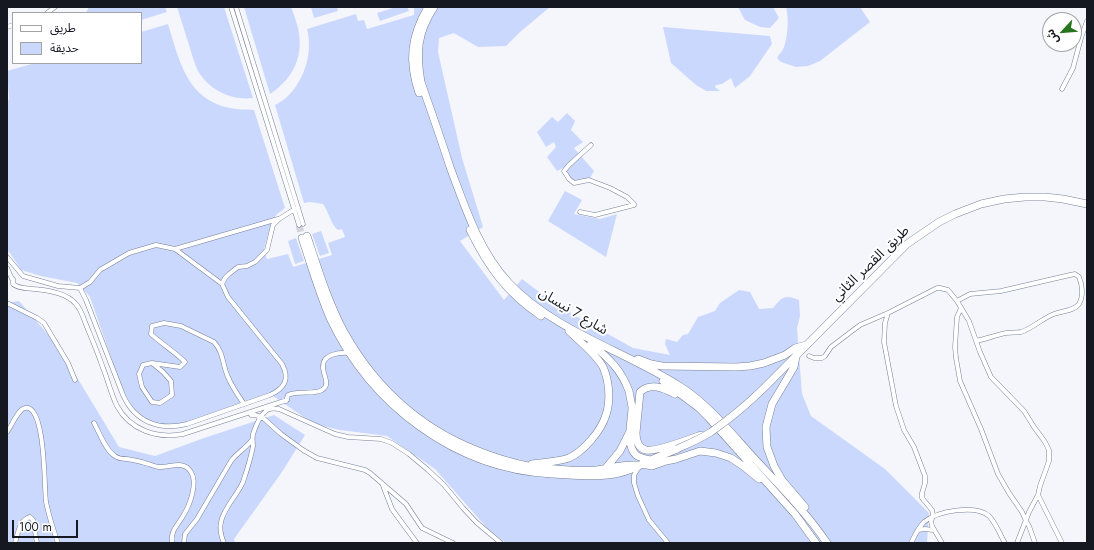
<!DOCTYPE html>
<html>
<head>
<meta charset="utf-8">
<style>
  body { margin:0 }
  #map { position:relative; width:1094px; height:550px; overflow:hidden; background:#f4f6fc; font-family:Jost,"Noto Sans Arabic",sans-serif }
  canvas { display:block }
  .frame { position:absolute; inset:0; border:8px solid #151821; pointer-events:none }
  .legend { position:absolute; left:12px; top:12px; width:130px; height:52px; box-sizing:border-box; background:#fff; border:1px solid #a1a3a6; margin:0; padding:5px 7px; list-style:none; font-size:12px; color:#151821 }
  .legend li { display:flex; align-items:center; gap:8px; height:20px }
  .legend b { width:20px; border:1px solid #a1a3a6 }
  .north { position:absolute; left:1042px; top:12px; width:40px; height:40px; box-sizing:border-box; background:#fff; border:1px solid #a1a3a6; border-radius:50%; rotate:244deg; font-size:11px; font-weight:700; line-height:16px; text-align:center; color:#151821 }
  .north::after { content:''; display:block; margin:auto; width:14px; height:18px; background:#25751e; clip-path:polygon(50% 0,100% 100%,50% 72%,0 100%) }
  .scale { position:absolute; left:12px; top:520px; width:66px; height:18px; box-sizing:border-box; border:2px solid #151821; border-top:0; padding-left:5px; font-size:12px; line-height:14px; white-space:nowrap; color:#151821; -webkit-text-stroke:3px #fff; paint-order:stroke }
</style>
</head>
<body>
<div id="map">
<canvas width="1094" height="550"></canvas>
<div class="frame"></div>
<ul class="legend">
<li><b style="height:5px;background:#fff"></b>طريق</li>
<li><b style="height:11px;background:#cbd8fe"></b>حديقة</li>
</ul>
<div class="north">ش</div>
<div class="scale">100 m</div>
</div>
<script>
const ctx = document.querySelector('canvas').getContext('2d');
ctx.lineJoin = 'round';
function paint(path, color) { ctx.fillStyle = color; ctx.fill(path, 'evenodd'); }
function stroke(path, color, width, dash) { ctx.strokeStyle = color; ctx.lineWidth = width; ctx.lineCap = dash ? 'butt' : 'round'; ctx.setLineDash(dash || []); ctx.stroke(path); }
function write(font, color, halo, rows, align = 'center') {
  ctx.font = font + ' Jost,"Noto Sans Arabic",sans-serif'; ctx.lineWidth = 4; ctx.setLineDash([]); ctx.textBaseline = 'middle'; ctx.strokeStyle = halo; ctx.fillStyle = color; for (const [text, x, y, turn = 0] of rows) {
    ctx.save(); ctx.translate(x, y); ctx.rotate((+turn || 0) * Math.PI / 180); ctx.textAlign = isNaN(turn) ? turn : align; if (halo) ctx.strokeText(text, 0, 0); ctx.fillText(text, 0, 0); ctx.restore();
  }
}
paint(new Path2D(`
  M89 7H165L167 12 141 20V13H86Z
  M177 7H224L253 98C232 101 209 90 198 71 194 63 192 54 189 45 185 32 181 20 177 7Z
  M244 7H291C294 14 296 21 298 28 304 56 294 78 270 94Z
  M311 7H337L338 11 314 18Z
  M396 7H407L409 11 380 21 377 13Z
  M414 7H550L520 32 506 46 478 47 454 33 439 38 438 52 462 158 483 227 460 241 504 300 522 279 558 306 633 348 670 355 665 344 666 339 677 342 683 335 688 334 698 317 715 311 720 303 739 290 750 292 759 309 773 308C782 297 785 294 799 300L800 316 797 328 802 394 811 416 885 469 929 513 927 543H506L487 528 435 469 387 436 340 430 314 424 270 394 183 425H151L136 413 121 386 90 297 77 283 41 276 21 270 10 253 7 250V105L9 98 7 71 35 63H141V32L168 24C179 60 187 100 230 108 238 110 247 109 254 110L285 208 277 214 272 221 264 249 267 259 288 254 293 267 332 255 328 243 345 237 342 229 338 230C331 225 329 212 323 204L310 202 304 203 275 105C279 103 284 100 288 96 305 79 313 52 307 29L356 14 358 21 364 20 367 29 414 15Z
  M738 7H773L779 18 770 28 760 27 745 20Z
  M786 7H860L870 22 820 61 808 66 796 67 781 62 777 58C779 54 783 51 784 47 788 35 789 18 786 7Z
  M663 27 770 36 772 44 750 76 735 88 731 78 722 84 716 85 715 87 720 91H706L696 85 671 63Z
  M567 113 575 121 571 130 583 142 574 148 594 171 590 178 573 181 563 168 557 171 547 157 556 147 554 142 546 147 537 132 552 117 558 122Z
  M565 191 582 200 574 214 600 219 617 214 606 257 548 221Z
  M321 231 329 253 320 256 312 234Z
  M296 238 304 261 295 264 288 241Z
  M19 301 58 346 119 447 155 456 204 438 274 415 305 435 282 472 234 539 235 543H7V303Z`), '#cbd8fe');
stroke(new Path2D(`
  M299 225 302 238`), '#d3d5db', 7, [7, 3.5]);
const street = new Path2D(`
  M231 7 299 225
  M236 7 303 224
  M47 13 55 7
  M7 27 13 25
  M1062 89 1073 68 1081 38 1087 21
  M591 145 569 165 564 171 569 179 574 183 589 180 610 188 627 197 634 204
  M580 212 595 215 634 205
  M175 249 278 219
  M7 257 23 276 58 286 80 288 86 300 123 395C135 422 159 431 187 424L270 395C285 388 290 379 282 364L228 297 222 284 225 278 229 274 238 267 247 266 255 262 267 250 273 225 279 219 298 207
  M7 268 12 279H13V284C19 289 27 288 34 289 47 290 66 293 75 303 80 308 83 316 85 322 91 337 98 353 103 368 108 380 111 394 117 406 130 430 157 439 183 434L278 403 287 400
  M80 288 90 282 100 270 129 253 156 245 175 249 222 284
  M957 301 970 294 1001 291 1070 275 1075 274 1079 277C1082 284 1084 296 1079 304 1074 311 1062 311 1054 314 1043 318 1033 328 1021 332 1017 333 1011 332 1006 333 996 335 986 339 976 341
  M7 303 37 318 44 323 68 363 75 380
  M961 308 957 317 955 347 956 358 960 381 981 429 998 474 1009 493 1022 512 1026 521 1029 526 1035 543
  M888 313 885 323 884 342 896 406 904 430 914 447 925 476V483L922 493V498L932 510 933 516 931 521 932 526 942 543
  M809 356 814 358H822L825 356 831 347 860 325 888 313 937 288H940L948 290 957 301 969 321 980 352 991 377 1024 411 1034 427 1045 442 1049 450V461L1040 486 1038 495 1029 512 1017 543
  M152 363 180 367 185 362C175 352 162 344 151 334L152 326 164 323 181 326 214 342C224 353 222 364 228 377 232 387 238 395 244 404
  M152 363 163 372 171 381 172 395 160 403 152 402 142 387 139 374 143 365Z
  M286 401 288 395C299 390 314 395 322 390 331 385 323 375 323 367 322 354 340 352 350 353
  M251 415H255L262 417 281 434 303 450 317 458 365 470 370 473 406 504 422 528 453 543
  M94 423C99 432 106 451 115 456 119 459 123 459 127 459 133 460 139 461 145 463 150 464 155 467 160 467 171 467 184 460 191 472 198 483 190 505 183 516 178 525 170 531 172 543
  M7 432C11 427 18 409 25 408 46 404 44 488 46 502 49 516 53 529 58 543
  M639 467 634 475V483L638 496 649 520 668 543
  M382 483 392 509 397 516 417 543
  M1038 495 1062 543
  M918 530 925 529 933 530
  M15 543C18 534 19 520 30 517L33 520 37 543
  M184 543 185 534 197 519 231 461C237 453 246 448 252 440
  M224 543C221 536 219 530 221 522 224 507 237 496 243 482 247 470 251 458 253 446 253 442 252 438 253 434 255 428 260 416 265 412 268 408 274 408 279 409L335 434 348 437 381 439 392 443 409 454 428 470 444 485 463 508 476 522 501 543
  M911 543C915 535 918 528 924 522 937 511 976 504 989 516 996 523 1000 535 1005 543`);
const primary = new Path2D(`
  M434 7C417 33 416 53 421 82 431 111 441 139 450 167 465 207 479 251 509 283 555 332 626 351 681 387 709 405 732 434 754 458 779 485 806 512 827 543
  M419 93C408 60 411 37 428 7
  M470 230C488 267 507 293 541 316
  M307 236C318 269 328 302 344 332 377 391 425 433 489 455 506 461 524 466 542 468 560 469 578 472 596 470 610 468 624 464 638 465
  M302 238C311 265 319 292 330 318 371 405 455 469 552 474 574 475 597 478 619 473 630 471 639 466 649 461 658 456 668 453 677 449
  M591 343C608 358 621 369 629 391 630 396 631 402 632 407 632 420 625 445 636 455 640 458 646 459 650 460
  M796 356 794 367 772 404 766 427 767 447 774 466 782 480 805 507
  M638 359 651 364 662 366 736 367 750 366 764 363 785 355 795 348 806 345
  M663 381 699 408 708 417 795 514 816 543
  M766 386 907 244 939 222 955 214 981 204 1004 199 1025 197H1045L1063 199 1087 204
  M675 394C663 388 651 382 640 392L636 433C636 440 638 448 646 450 656 452 690 439 701 435
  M532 464C544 462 558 462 569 458 584 451 601 431 606 415 611 400 609 380 603 367 597 355 578 340 569 331
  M642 464 652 466 666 461 676 459 700 451 716 453 731 458 743 466 759 479
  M605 469 620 451 629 433`);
stroke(street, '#778097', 5);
stroke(primary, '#778097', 8);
stroke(street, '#fff', 4);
stroke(primary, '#fff', 7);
const primaryBridge = new Path2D(`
  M677 449C688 444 700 439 711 432 731 418 749 403 766 386`);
stroke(primaryBridge, '#778097', 8, []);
stroke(primaryBridge, '#fff', 7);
write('14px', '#151821', '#fff', [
  ["طريق القصر الثاني",871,264,-44],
  ["شارع 7 نيسان",573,312,31]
]);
</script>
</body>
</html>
